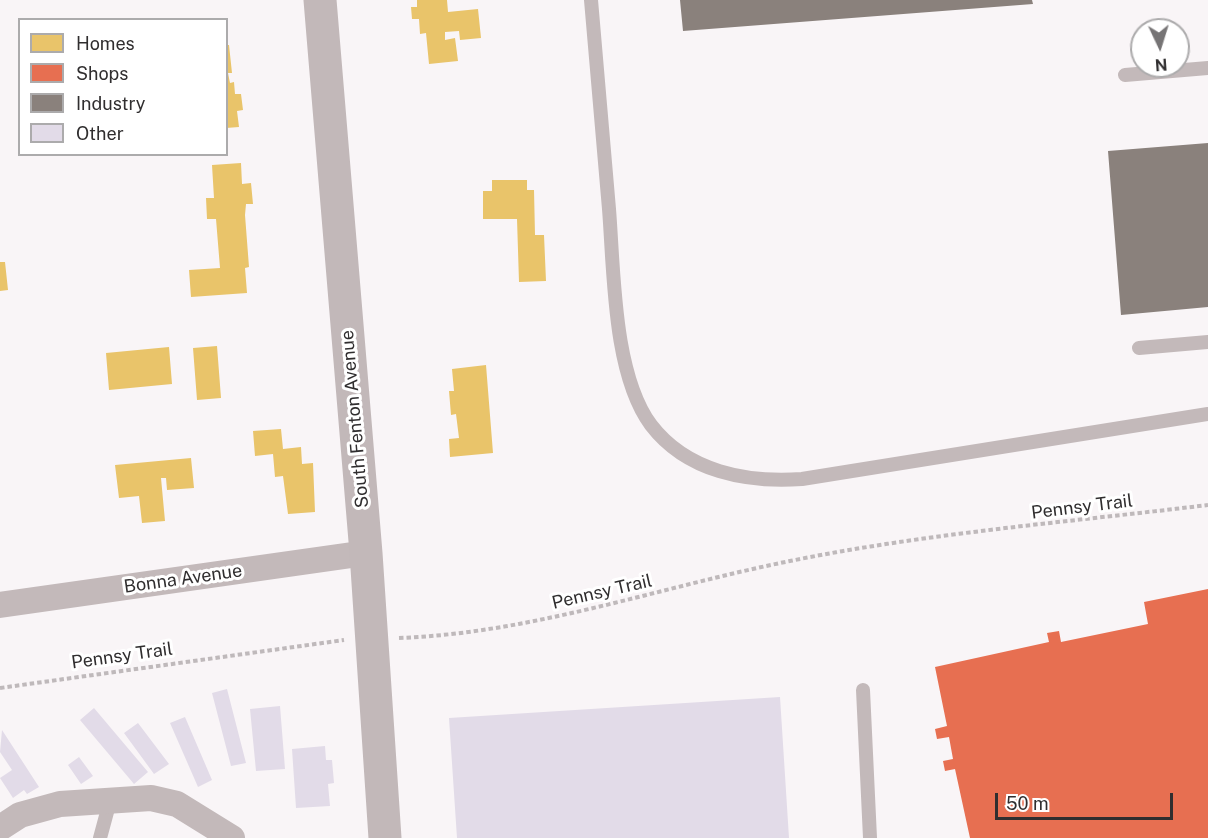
<!DOCTYPE html>
<html>
<head>
<meta charset="utf-8">
<style>
  body { margin:0 }
  #map { position:relative; width:1208px; height:838px; overflow:hidden; background:#f9f5f7; font-family:"Public Sans",sans-serif }
  canvas { display:block }
  .legend { position:absolute; left:18px; top:18px; width:210px; height:138px; box-sizing:border-box; background:#fff; border:2px solid #acabac; margin:0; padding:8px 10px; list-style:none; font-size:18px; color:#302e2f }
  .legend li { display:flex; align-items:center; gap:12px; height:30px }
  .legend b { width:30px; border:2px solid #acabac }
  .north { position:absolute; left:1130px; top:18px; width:60px; height:60px; box-sizing:border-box; background:#fff; border:2px solid #acabac; border-radius:50%; rotate:176deg; font-size:16px; font-weight:700; line-height:24px; text-align:center; color:#302e2f }
  .north::after { content:''; display:block; margin:auto; width:21px; height:27px; background:#767475; clip-path:polygon(50% 0,100% 100%,50% 72%,0 100%) }
  .scale { position:absolute; left:995px; top:793px; width:178px; height:27px; box-sizing:border-box; border:3px solid #302e2f; border-top:0; padding-left:8px; font-size:18px; line-height:21px; white-space:nowrap; color:#302e2f; -webkit-text-stroke:4px #fff; paint-order:stroke }
</style>
</head>
<body>
<div id="map">
<canvas width="1208" height="838"></canvas>
<ul class="legend">
<li><b style="height:16px;background:#e9c46a"></b>Homes</li>
<li><b style="height:16px;background:#e76f51"></b>Shops</li>
<li><b style="height:16px;background:#8a817c"></b>Industry</li>
<li><b style="height:16px;background:#e2dbe8"></b>Other</li>
</ul>
<div class="north">N</div>
<div class="scale">50 m</div>
</div>
<script>
const ctx = document.querySelector('canvas').getContext('2d');
ctx.lineJoin = 'round';
function paint(path, color) { ctx.fillStyle = color; ctx.fill(path, 'evenodd'); }
function stroke(path, color, width, dash) { ctx.strokeStyle = color; ctx.lineWidth = width; ctx.lineCap = dash ? 'butt' : 'round'; ctx.setLineDash(dash || []); ctx.stroke(path); }
function write(font, color, halo, rows, align = 'center') {
  ctx.font = font + ' "Public Sans",sans-serif'; ctx.lineWidth = 6; ctx.setLineDash([]); ctx.textBaseline = 'middle'; ctx.strokeStyle = halo; ctx.fillStyle = color; for (const [text, x, y, turn = 0] of rows) {
    ctx.save(); ctx.translate(x, y); ctx.rotate((+turn || 0) * Math.PI / 180); ctx.textAlign = isNaN(turn) ? turn : align; if (halo) ctx.strokeText(text, 0, 0); ctx.fillText(text, 0, 0); ctx.restore();
  }
}
paint(new Path2D(`
  M417 0H447L448 12 478 9 481 38 460 40 459 31 445 32V40L455 38 458 61 429 64 426 33 420 34 419 19H412L411 7H417Z
  M226 45H229L232 73H228L230 83 234 82 235 94H241L243 110 237 111 239 127 226 128Z
  M241 163 242 184 251 183 253 204H246L245 215 249 267 245 268 247 293 191 297 189 270 220 268 216 219H207L206 198H214L212 165Z
  M492 180H527V190H534L535 235H544L546 281 519 282 517 219H483V191H492Z
  M0 262H5L8 290 0 291Z
  M217 346 221 398 197 400 193 348Z
  M169 347 172 384 109 390 106 353Z
  M486 365 493 453 450 457 449 439 459 438 456 414 451 415 449 391H454L452 369Z
  M281 429 283 449 301 447 302 464 313 463 315 512 288 514 283 476 275 477 273 454 255 456 253 431Z
  M191 458 194 488 167 490 166 478H161L165 521 142 523 139 496 119 498 115 465Z`), '#e9c46a');
paint(new Path2D(`
  M1208 589V838H970L955 769 945 771 943 761 953 759 949 737 937 739 935 729 947 726 935 667 1049 642 1047 633 1059 631 1061 642 1148 624 1144 602Z`), '#e76f51');
paint(new Path2D(`
  M680 0H1032L1033 4 683 31Z
  M1208 143V307L1121 315 1108 151Z`), '#8a817c');
paint(new Path2D(`
  M227 689 246 763 231 766 212 693Z
  M780 697 789 838H457L449 718Z
  M280 706 285 769 256 771 250 709Z
  M94 708 148 772 134 784 80 720Z
  M185 717 212 780 198 787 170 723Z
  M138 723 169 764 154 774 124 733Z
  M2 730 39 787 27 794 24 790 13 798 0 778 12 770 0 752Z
  M325 746 326 760H332L334 783 328 784 330 806 296 808 292 749Z
  M79 757 93 776 81 784 68 765Z`), '#e2dbe8');
stroke(new Path2D(`
  M399 638C533 633 660 587 790 561 928 533 1069 522 1208 505
  M0 688 344 640`), '#bfb9bb', 4, [4.5, 3]);
stroke(new Path2D(`
  M591 0C597 70 603 139 609 209 614 271 613 374 651 425 687 472 747 483 802 479L1208 414
  M1125 75 1208 68
  M1139 348 1208 342
  M863 690 870 838
  M100 838 110 801`), '#c3b9ba', 14);
stroke(new Path2D(`
  M0 605 366 553
  M0 828 20 815 60 804 151 798 177 804 232 838`), '#c3b9ba', 26);
stroke(new Path2D(`
  M320 0 366 553 385 838`), '#c2b8b9', 33);
write('18px', '#302e2f', '#fff', [
  ["South Fenton Avenue",355,419,-95],
  ["Pennsy Trail",1082,507,-7],
  ["Bonna Avenue",183,579,-8],
  ["Pennsy Trail",602,592,-13],
  ["Pennsy Trail",122,656,-8]
]);
</script>
</body>
</html>
